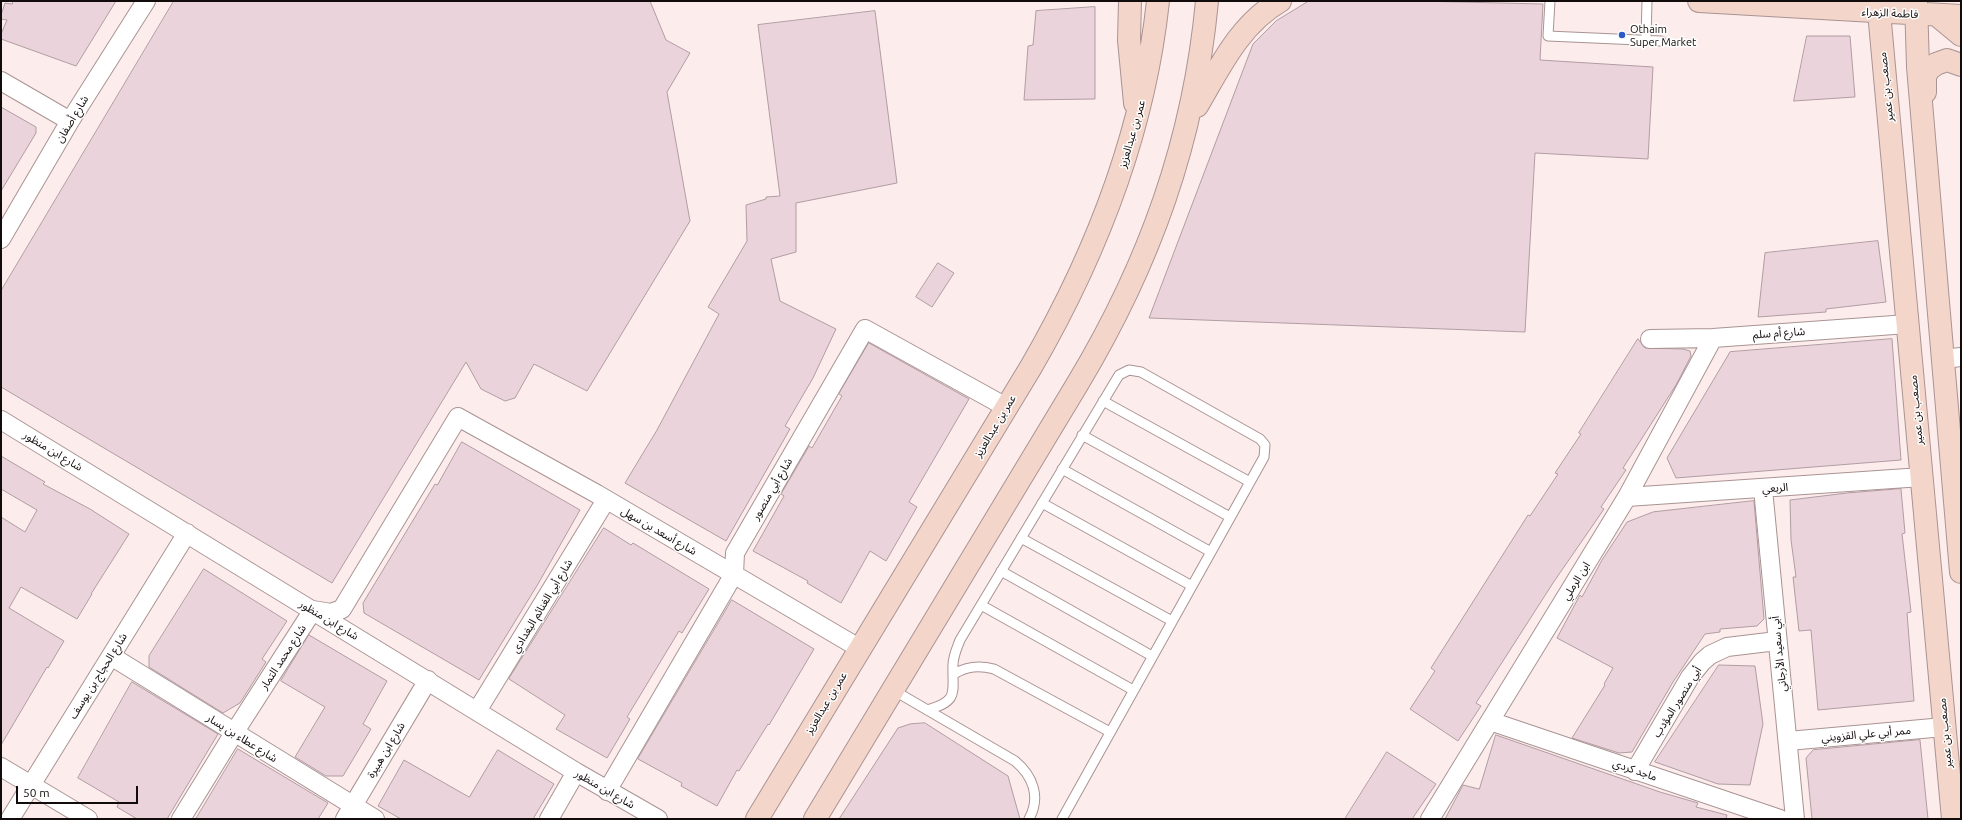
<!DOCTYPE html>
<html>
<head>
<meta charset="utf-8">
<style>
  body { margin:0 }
  #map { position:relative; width:1962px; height:820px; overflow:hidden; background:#fcedec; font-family:Ubuntu,sans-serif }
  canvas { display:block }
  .frame { position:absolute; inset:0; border:2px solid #120b0b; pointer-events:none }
  .scale { position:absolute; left:16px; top:786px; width:122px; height:18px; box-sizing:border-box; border:2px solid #120b0b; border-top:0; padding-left:5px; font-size:12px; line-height:14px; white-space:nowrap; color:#120b0b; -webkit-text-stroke:3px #fefefe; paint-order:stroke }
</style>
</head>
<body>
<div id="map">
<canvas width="1962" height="820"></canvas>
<div class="frame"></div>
<div class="scale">50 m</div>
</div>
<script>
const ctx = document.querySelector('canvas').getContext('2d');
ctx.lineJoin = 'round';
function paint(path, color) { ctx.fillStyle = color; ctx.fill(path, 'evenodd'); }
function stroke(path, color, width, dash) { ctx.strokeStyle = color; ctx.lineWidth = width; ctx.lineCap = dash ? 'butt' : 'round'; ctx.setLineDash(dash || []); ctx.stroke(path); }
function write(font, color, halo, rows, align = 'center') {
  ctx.font = font + ' Ubuntu,"Noto Sans Arabic",sans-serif'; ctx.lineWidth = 3; ctx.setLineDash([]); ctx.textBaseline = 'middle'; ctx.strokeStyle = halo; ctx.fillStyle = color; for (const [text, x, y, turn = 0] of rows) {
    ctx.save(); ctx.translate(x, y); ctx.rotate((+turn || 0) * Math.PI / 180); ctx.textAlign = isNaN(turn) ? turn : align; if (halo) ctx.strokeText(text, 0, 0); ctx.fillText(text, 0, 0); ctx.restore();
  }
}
const building = new Path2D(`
  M13 1H116L76 66 1 39V34L7 20 1 19V15L5 3 12 4Z
  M174 1H650L666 40 690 53 667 92 690 221 587 391 534 364 515 398 505 401 481 389 466 362 332 583 1 387V291Z
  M1309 1H1417L1543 4 1540 60 1653 67 1648 159 1535 153 1525 332 1149 318 1253 44 1276 21Z
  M1095 7V99L1024 100 1028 46 1033 45 1036 11Z
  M875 11 897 183 796 203V252L771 259 780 301 836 329 813 378 785 426 790 429 726 541 625 483 657 430 719 314 708 307 747 241 746 205 766 199V197L780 196 758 25Z
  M1807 36H1850L1855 97 1794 101Z
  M1 107 36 127V133L1 191Z
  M1878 241 1886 302 1826 309V312L1758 317 1765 253Z
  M938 263 954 273 932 307 916 297Z
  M1638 339 1645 348 1683 349 1690 351 1691 356 1676 385 1623 468 1626 470 1601 507 1604 509 1553 583 1476 703 1481 706 1458 741 1410 709 1435 671 1431 668 1528 515 1530 516 1558 474 1555 473 1581 434 1579 433Z
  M1892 339 1901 460 1676 478 1667 458 1730 352Z
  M869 343 969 399 909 502 917 507 886 561 870 551 841 603 807 583 808 581 753 551 784 496 781 494 809 446 812 448 842 396 839 394Z
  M462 442 580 510 538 584 479 680 364 613 363 603 435 484 437 485Z
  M1 456 45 482 43 484 90 509 129 534 91 594H92L77 619 21 587 9 608 64 641 48 668 47 667 1 745V517L25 532 37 510 1 489Z
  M1901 489 1905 533 1902 534 1911 612 1907 613 1914 701 1818 710 1811 630 1799 631 1793 577H1796L1791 540 1790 500 1847 493Z
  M1754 501 1764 619 1757 626 1720 629V632L1705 634 1673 682 1632 752 1619 753 1572 738 1605 685 1604 684 1613 668 1557 638 1580 595 1582 597 1602 560 1627 522 1653 512Z
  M604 528 631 545 633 543 709 589 682 633 679 631 627 717 630 719 607 758 556 729 565 715 509 679Z
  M204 569 287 621 262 659 266 662 240 703 223 713 149 667V656Z
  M732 600 814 649 769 725 768 724 739 771 737 770 717 806 681 786 682 783 638 759Z
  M309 635 387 681 363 724 371 729 343 776H326L295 757 325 707 281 681Z
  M1719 665 1755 666 1763 724 1750 785 1718 784 1655 762Z
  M132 682 218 734 167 819H137L117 807 119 802 78 778Z
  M925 723 1008 776 1020 819H839L898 728 910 724Z
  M1496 735 1660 792 1698 803 1696 807 1727 815 1726 819H1445L1463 785 1479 789Z
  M1920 740 1928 819H1812L1806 758 1813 750Z
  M238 749 328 803 318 819H196Z
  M498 750 554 784 533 819H401L378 806 404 760 469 797Z
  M1387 752 1436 784 1412 819H1345Z`);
paint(building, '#ead3da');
stroke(building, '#b19ca3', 1);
const lane = new Path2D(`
  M1550 1 1548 36 1661 41
  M1646 40 1647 1
  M1103 401 1250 482
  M1082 435 1230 517
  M1062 469 1211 552
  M1042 503 1192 586
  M1021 538 1172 621
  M1001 571 1152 656
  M981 605 1133 690
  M954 674C967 666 979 665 994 669L1110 732
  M893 690 1015 761C1033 776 1041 797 1029 819
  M927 710C960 701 952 692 953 665 953 656 957 648 960 640L1119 375 1129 370 1141 372 1260 439 1265 445 1264 457 1062 819`);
const street = new Path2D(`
  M1 81 70 121
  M1 239 70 121 146 1
  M1650 339 1713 338 1908 324
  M1943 359 1961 357
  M1 420 576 772 658 819
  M1763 489 1795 819
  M1627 497 1922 477
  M111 656 375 819
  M477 711 606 500
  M1490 721 1780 819
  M1788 741 1944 727
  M1 767 88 819
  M1635 771 1690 677 1702 662 1710 655 1727 647 1777 641
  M607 791 734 574 735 553 865 329 1006 407
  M10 819 187 533
  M181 819 234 733 313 610 331 613 342 609 458 417 597 494 859 648
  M345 819 428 680
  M549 819 576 772
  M1430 819 1627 497 1713 338`);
const secondary = new Path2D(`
  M1130 1 1129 40 1135 103
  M1699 1 1961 16
  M1878 1 1953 819
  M1916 1 1918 67 1961 572
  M1938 16 1961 35
  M1925 92V76L1929 69 1936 64 1947 60 1961 65
  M1197 106C1220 67 1239 25 1280 1
  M757 819 1031 367C1097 253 1144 132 1158 1
  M815 819 1078 383C1150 263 1194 140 1207 1`);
stroke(lane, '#aa9393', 11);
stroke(street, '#aa9393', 20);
stroke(secondary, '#aa9393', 24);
stroke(lane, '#fff', 9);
stroke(street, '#fff', 18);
stroke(secondary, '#f3d5c9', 22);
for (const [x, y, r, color] of [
  [1622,35,4,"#2c5ac8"]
]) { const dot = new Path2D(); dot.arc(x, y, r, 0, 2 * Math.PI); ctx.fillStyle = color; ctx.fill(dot); stroke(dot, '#fefefe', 1.5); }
write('11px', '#120b0b', '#fefefe', [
  ["فاطمة الزهراء",1890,13,3],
  ["مصعب بن عمير",1886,87,-96],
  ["شارع أصفان",72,119,-59],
  ["عمر بن عبدالعزيز",1132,134,-74],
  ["شارع أم سلم",1779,333,-4],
  ["مصعب بن عمير",1916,410,-95],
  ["عمر بن عبدالعزيز",995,426,-59],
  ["شارع ابن منظور",53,451,31],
  ["الربعي",1775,488,-4],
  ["شارع أبي منصور",772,489,-60],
  ["شارع أسعد بن سهل",659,531,30],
  ["ابن الرملي",1576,581,-58],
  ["شارع أبي الغنائم البغدادي",542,606,-59],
  ["شارع ابن منظور",329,620,31],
  ["أبي سعيد الأرجاني",1779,654,-96],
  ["شارع محمد التمار",283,657,-57],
  ["شارع الحجاج بن يوسف",98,676,-58],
  ["أبي منصور المؤدب",1677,702,-58],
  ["عمر بن عبدالعزيز",826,703,-59],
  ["مصعب بن عمير",1945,733,-95],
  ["ممر أبي علي القزويني",1866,734,-5],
  ["شارع عطاء بن يسار",242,738,32],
  ["شارع ابن هبيرة",386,750,-59],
  ["ماجد كردي",1635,770,19],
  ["شارع ابن منظور",605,789,30]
]);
write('11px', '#120b0b', '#fefefe', [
  ["Othaim",1630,29],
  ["Super Market",1630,42]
], 'left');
</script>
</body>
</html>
